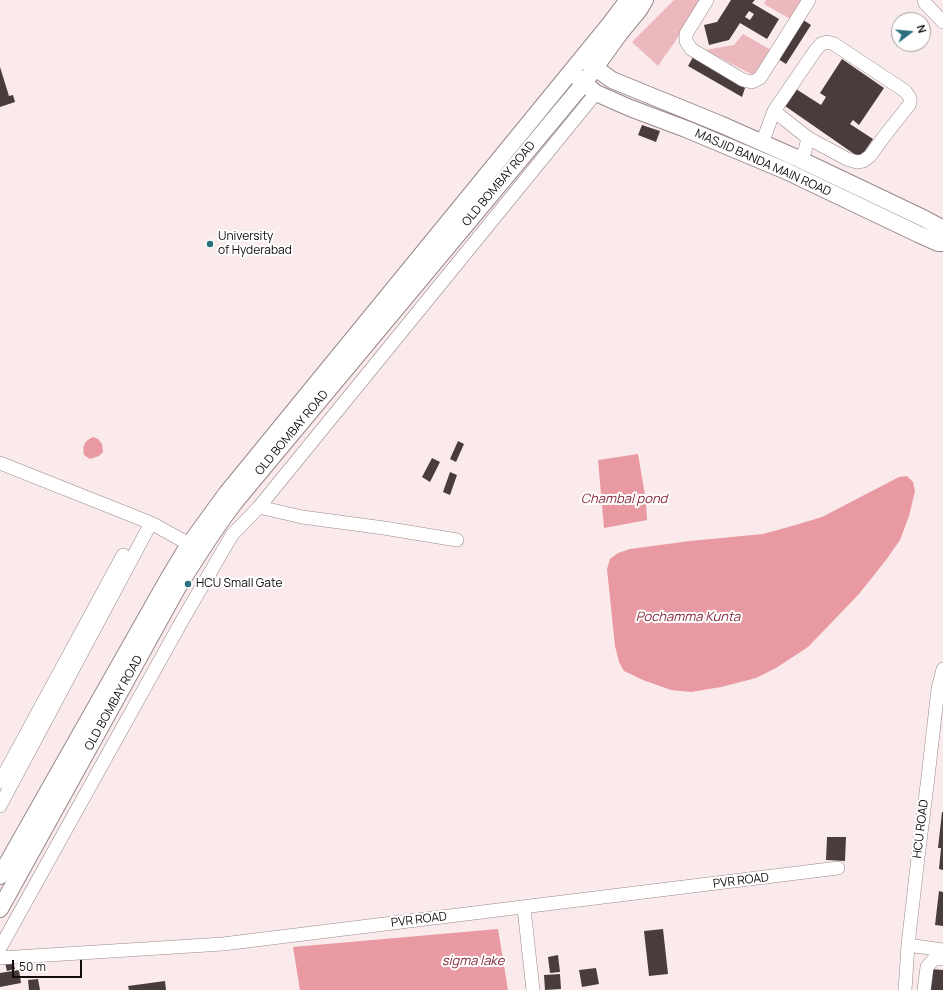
<!DOCTYPE html>
<html>
<head>
<meta charset="utf-8">
<style>
  body { margin:0 }
  #map { position:relative; width:943px; height:990px; overflow:hidden; background:#fbeaeb; font-family:Manrope,sans-serif }
  canvas { display:block }
  .north { position:absolute; left:891px; top:12px; width:40px; height:40px; box-sizing:border-box; background:#fff; border:1px solid #a09e9e; border-radius:50%; rotate:74deg; font-size:11px; font-weight:700; line-height:16px; text-align:center; color:#120c0d }
  .north::after { content:''; display:block; margin:auto; width:14px; height:18px; background:#29707c; clip-path:polygon(50% 0,100% 100%,50% 72%,0 100%) }
  .scale { position:absolute; left:12px; top:960px; width:70px; height:18px; box-sizing:border-box; border:2px solid #120c0d; border-top:0; padding-left:5px; font-size:12px; line-height:14px; white-space:nowrap; color:#120c0d; -webkit-text-stroke:3px #fff; paint-order:stroke }
</style>
</head>
<body>
<div id="map">
<canvas width="943" height="990"></canvas>
<div class="north">N</div>
<div class="scale">50 m</div>
</div>
<script>
const ctx = document.querySelector('canvas').getContext('2d');
ctx.lineJoin = 'round';
function paint(path, color) { ctx.fillStyle = color; ctx.fill(path, 'evenodd'); }
function stroke(path, color, width, dash) { ctx.strokeStyle = color; ctx.lineWidth = width; ctx.lineCap = dash ? 'butt' : 'round'; ctx.setLineDash(dash || []); ctx.stroke(path); }
function write(font, color, halo, rows, align = 'center') {
  ctx.font = font + ' Manrope,sans-serif'; ctx.lineWidth = 4; ctx.setLineDash([]); ctx.textBaseline = 'middle'; ctx.strokeStyle = halo; ctx.fillStyle = color; for (const [text, x, y, turn = 0] of rows) {
    ctx.save(); ctx.translate(x, y); ctx.rotate((+turn || 0) * Math.PI / 180); ctx.textAlign = isNaN(turn) ? turn : align; if (halo) ctx.strokeText(text, 0, 0); ctx.fillText(text, 0, 0); ctx.restore();
  }
}
paint(new Path2D(`
  M674 0H704L658 66 632 42Z
  M766 0H803L792 20 764 4Z
  M743 34 771 50 753 75 705 50 734 45Z`), '#ebb8bd');
paint(new Path2D(`
  M93 437 98 439 102 444 103 452 99 456 90 459 84 455C83 445 83 442 93 437Z
  M638 454 646 501 647 520 604 528 598 460Z
  M907 476 913 482 915 491 909 516 900 540 886 560 859 594 808 647 776 668 756 678 721 687 691 692 671 690 643 680 624 671 619 662 615 646 607 569 610 559 618 553 630 549 690 541 763 534 799 524 822 517 899 477Z
  M498 929 508 990H300L293 947Z`), '#e899a2');
paint(new Path2D(`
  M731 0H755L752 3 779 19 767 39 740 23 729 40 709 45 704 25 717 22ZM749 11 754 14 750 20 745 17Z
  M800 18 811 25 786 64 775 57Z
  M693 57 745 88 742 97 688 66Z
  M842 59 884 88 859 125 853 120 850 124 873 139 860 158 785 106 796 89 821 105 826 97 820 93Z
  M0 67 9 96 13 95 15 102 0 107Z
  M642 125 660 131 656 142 638 135Z
  M458 441 464 444 456 462 450 459Z
  M432 458 440 462 430 482 422 477Z
  M450 472 457 475 450 495 443 492Z
  M942 812H943V870L939 869 941 848H938Z
  M827 837H846L845 861 826 860Z
  M939 891 943 892V926L935 925Z
  M663 929 668 974 649 976 644 931Z
  M558 955 560 972 550 973 548 957Z
  M13 962 15 969 7 971 5 963Z
  M596 968 599 984 582 987 579 970Z
  M931 969 943 970V990H929Z
  M19 970 21 983 0 987V973Z
  M560 974 561 989 545 990 544 975Z
  M38 979 40 990H29L28 980Z
  M165 981 166 990H129L128 986Z`), '#493c3d');
const minor = new Path2D(`
  M707 0 686 34V41L691 49 743 80 752 82 760 78 809 0
  M924 0 925 3 943 22
  M827 42 834 44 905 91C909 96 912 98 909 105L886 134 870 156 863 161 857 162 847 159 808 138 774 111 815 51 821 44Z
  M762 143 774 111
  M799 159 805 151 808 138
  M0 463 151 523 189 544
  M259 507 302 517 384 528 457 540
  M0 782 90 616 123 555
  M0 806 151 523
  M524 908 533 990
  M908 945 943 950
  M0 948 183 619 232 535 259 507 596 93
  M0 958 223 944 838 868
  M905 990 908 945 917 866 928 777 938 689 943 669
  M924 990 927 967 934 959H943`);
const major = new Path2D(`
  M587 62 612 80 720 124 799 159 923 218 942 228 943 229
  M577 77 596 93 630 108 686 129 786 171 918 234 938 243H943
  M0 876 167 581 186 549 226 494 609 25 628 0
  M0 909 178 587C196 558 214 529 235 502L584 83 620 33 639 10 645 0`);
stroke(minor, '#98888a', 14);
stroke(major, '#98888a', 18);
stroke(minor, '#fff', 13);
stroke(major, '#fff', 16);
for (const [x, y, r, color] of [
  [210,244,4,"#29707c"],
  [188,584,4,"#29707c"]
]) { const dot = new Path2D(); dot.arc(x, y, r, 0, 2 * Math.PI); ctx.fillStyle = color; ctx.fill(dot); stroke(dot, '#fff', 1.5); }
write('12px', '#120c0d', '#fff', [
  ["MASJID BANDA MAIN ROAD",763,163,24],
  ["OLD BOMBAY ROAD",499,184,-50],
  ["OLD BOMBAY ROAD",292,433,-50],
  ["OLD BOMBAY ROAD",114,703,-61],
  ["HCU ROAD",921,829,-83],
  ["PVR ROAD",741,881,-7],
  ["PVR ROAD",419,920,-7]
]);
write('12px', '#120c0d', '#fff', [
  ["University",218,237],
  ["of Hyderabad",218,251],
  ["HCU Small Gate",196,584]
], 'left');
write('italic 13px', '#862a3d', '#fff', [
  ["Chambal pond",624,499],
  ["Pochamma Kunta",688,617],
  ["sigma lake",473,961]
]);
</script>
</body>
</html>
